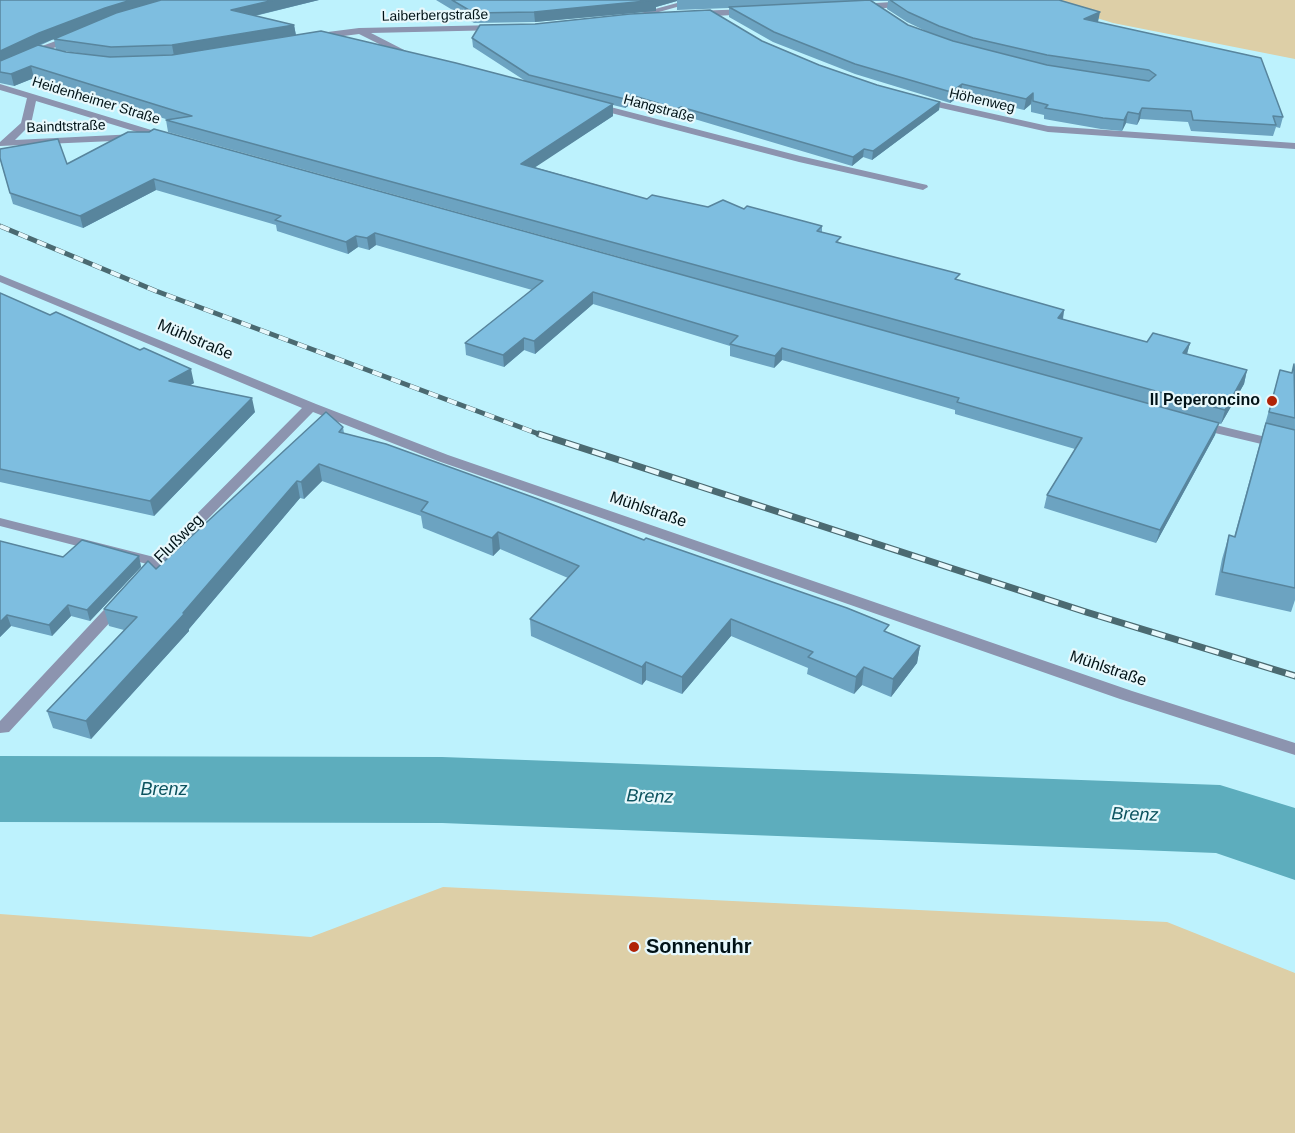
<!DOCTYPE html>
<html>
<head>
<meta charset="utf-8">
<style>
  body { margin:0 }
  canvas { display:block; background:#bdf2fd }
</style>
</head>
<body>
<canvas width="1295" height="1133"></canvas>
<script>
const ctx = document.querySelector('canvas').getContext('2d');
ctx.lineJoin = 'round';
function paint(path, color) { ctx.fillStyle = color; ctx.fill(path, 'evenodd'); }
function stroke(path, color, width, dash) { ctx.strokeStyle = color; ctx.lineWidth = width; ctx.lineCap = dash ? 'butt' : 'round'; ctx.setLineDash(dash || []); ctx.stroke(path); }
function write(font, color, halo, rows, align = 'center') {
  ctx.font = font + ' Arial,sans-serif'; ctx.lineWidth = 4.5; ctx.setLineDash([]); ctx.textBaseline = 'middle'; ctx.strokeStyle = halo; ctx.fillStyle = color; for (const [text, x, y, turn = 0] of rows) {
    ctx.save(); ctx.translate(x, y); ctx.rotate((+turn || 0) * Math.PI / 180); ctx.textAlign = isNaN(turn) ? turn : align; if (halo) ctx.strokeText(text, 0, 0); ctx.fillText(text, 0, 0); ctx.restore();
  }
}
paint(new Path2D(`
  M1038 0H1295V59L1113 23Z
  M443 887 1167 922 1295 973V1133H0V914L311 937Z`), '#ddcfa7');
paint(new Path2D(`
  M0 756 442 757 1220 785 1295 808V880L1216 853 442 823 0 822Z`), '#5dadbd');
paint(new Path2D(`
  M688 0H702L630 20 626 17Z
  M908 1 911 2V6L860 10 856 7 860 4Z
  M749 9 752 10V14L695 17 691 14 695 11Z
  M498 25 501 26V30L371 33 410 53 412 55 407 58 359 34 312 40 308 37 312 34 359 28Z
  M72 35 75 36V40L40 53 0 73V66L34 49Z
  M0 84 171 136 172 138 163 140 36 101 31 124 15 140 136 134 141 137 136 140 0 146V142L21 123 27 98 0 90Z
  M922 98 1048 126 1295 143V149L1048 132 919 103V99Z
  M595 103 800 156 927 185 928 187 923 190 799 162 592 108 590 106Z
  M0 275 316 404 448 455 1132 691 1295 743V755L1120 699 438 461 313 412 145 583H135L132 580 147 564 0 526V518L154 557 302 408 0 282Z
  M1199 421 1295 444V452L1194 428 1192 425Z
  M120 597 128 602 125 606 9 732 0 733V721L115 598Z`), '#8c94af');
const railFar1 = new Path2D(`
  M0 226 156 291 544 436`);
const rail = new Path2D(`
  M539 434 1086 612 1295 676`);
stroke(railFar1, '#4b6a71', 5);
stroke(rail, '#4b6a71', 7);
stroke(railFar1, '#e7f8fc', 4, [10]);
stroke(rail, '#e7f8fc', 4.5, [14]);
paint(new Path2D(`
  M0 0H319L255 16 294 25 296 35 527 82 473 47 472 38 762 41 819 65 877 85 940 102 939 110 872 160 863 157 852 166 681 115 677 117 631 104 625 108 613 105V116L534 167 647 199 708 207 744 209 822 226V232L841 243 959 281 1064 310 1063 320 1147 342 1190 343 1187 354 1247 370 1244 384 1221 424 1218 423 1215 435 1156 543 1044 508 1047 495 1075 449 955 414V410L782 360 774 368 730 356V346L593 304 535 354 524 350 504 367 466 355 465 343 532 290 376 245 369 250 358 247 348 254 277 231 276 225 156 190 83 228 13 204 0 159 67 164 128 132 667 270 168 132 166 120H169L34 78 14 86 0 83ZM54 39 56 50 39 46ZM57 50 98 56 66 52Z
  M436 0H1059L1098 22H1097L1283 117 1280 128 1276 127 1273 136 1191 131 1188 122 1140 119 1137 125 1126 123 1122 131 1101 129 1044 119V115L1031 112V104L1024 110 961 95 950 103 855 74 773 42 729 17V8L677 10V1L656 7V11L535 22 474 23ZM872 1H888L887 9 907 22 930 33 908 25Z
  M0 293 194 383 190 385 255 412 154 516 0 482Z
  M1295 364V600L1291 612 1215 595 1222 559 1229 535 1234 537 1280 370 1292 373Z
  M343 427 344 433 644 540 920 646 917 663 891 697 862 685 854 694 807 674 808 668 731 636 682 694 646 680 642 685 531 636 530 619 568 578 500 549 493 556 423 528 421 516 322 481 304 499 300 498 189 629V631L91 739 53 728 47 711 124 630 109 626 104 609Z
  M0 541 63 557 139 556 141 567 90 621 71 616 52 636 11 626 0 637Z`), '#6ca3c1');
paint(new Path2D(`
  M131 0H168L107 18 41 44 0 64V51L39 33 105 8Z
  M274 0H319L233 21 231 10Z
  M656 0H677V1L656 7V11L535 22 534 12Z
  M1100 12 1098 22 1082 30 1084 19Z
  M294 25 296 36 174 56 172 45Z
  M31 66 34 78 14 86 11 74Z
  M962 84 961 95 950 103 951 92Z
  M1033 93 1031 104 1024 110 1026 99Z
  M631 95V104L625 108V99Z
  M940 102 939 110 872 160 873 151Z
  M613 104V116L522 176 521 164Z
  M681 107V115L677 117V109Z
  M1142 108 1140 119 1137 125 1139 114Z
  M1128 112 1126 123 1122 131 1124 120Z
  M864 149 863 157 852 166 853 157Z
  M154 179 156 190 83 228 80 216Z
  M375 233 376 245 369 250 367 238Z
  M356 236 358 247 348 254 346 242Z
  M593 292V304L535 354 534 341Z
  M1064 310 1062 323 1058 318Z
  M524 338V350L504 367 503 355Z
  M1190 343 1186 357 1183 353Z
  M782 348V360L774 368 775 356Z
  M191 369 194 383 173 395 169 381Z
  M1247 370 1244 384 1221 424 1225 410Z
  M252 398 255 412 154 516 150 501Z
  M1219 423 1215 435 1156 543 1160 530Z
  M319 464 322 481 304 499 301 482Z
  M297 481 300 498 189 629V631L91 739 86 721 183 613Z
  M498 532 500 549 493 556 492 538Z
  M139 556 141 567 90 621 87 610Z
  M68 605 71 616 52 636 49 625Z
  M7 615 11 626 0 637V622Z
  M731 619V636L682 694V677Z
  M920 646 917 663 891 697 893 679Z
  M646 662V680L642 685V667Z
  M864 667 862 685 854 694 856 677Z`), '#58859d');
const building = new Path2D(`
  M0 0H131L105 8 39 33 0 51Z
  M161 0H274L231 10 294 25 172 45 111 47 54 39 116 13Z
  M452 0H656L534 12 474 13Z
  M870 0 908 25 953 41 1047 65 1149 81 1156 75 1149 70 1047 55 973 38 939 26 908 12 890 0H1059L1100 12 1084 19 1261 58 1283 117 1273 116 1276 125 1193 120 1191 111 1142 108 1139 114 1128 112 1124 120 1103 118 1045 108 1048 105 1033 101V93L1026 99 962 84 951 92 855 64 774 32 729 7Z
  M710 10 762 41 819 65 877 85 940 102 873 151 864 149 853 157 681 107 677 109 631 95 625 99 529 75 472 38 480 25 535 24 630 14Z
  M321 31 456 63 613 104 521 164 647 199 652 195 708 207 723 200 744 209 747 206 822 226 817 231 841 237 836 242 960 274 955 279 1064 310 1058 318 1147 342 1153 333 1190 343 1183 353 1247 370 1225 410 166 120 192 116 31 66 11 74 0 72V61L38 45 66 52 110 57 172 55Z
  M154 129 1219 423 1160 530 1047 495 1082 438 957 402 959 398 782 348 775 356 730 344 738 336 593 292 534 341 524 338 503 355 465 343 543 281 375 233 367 238 356 236 346 242 275 220 281 216 154 179 80 216 10 193 0 158V149L58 139 67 164 128 132H149Z
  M0 293 50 315 56 312 140 350 144 348 191 369 169 381 252 398 150 501 0 469Z
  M1294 364 1295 418 1269 412 1280 370 1292 373Z
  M326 412 343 427 339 432 386 444 538 499 644 540 646 538 847 608 889 625 884 631 920 646 893 679 864 667 856 677 808 657 813 652 731 619 682 677 646 662 642 667 530 619 579 566 498 532 492 538 421 511 428 502 319 464 301 482 297 481 183 613H185L86 721 47 711 137 617 104 609 148 561 156 569Z
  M1266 423 1295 430V588L1222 572 1229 535 1235 537Z
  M82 540 139 556 87 610 68 605 49 625 7 615 0 622V541L63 557Z`);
paint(building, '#7ebee0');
stroke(building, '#58859d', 1.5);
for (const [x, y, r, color] of [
  [1272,401,6,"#b02307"],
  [634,947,6,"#b02307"]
]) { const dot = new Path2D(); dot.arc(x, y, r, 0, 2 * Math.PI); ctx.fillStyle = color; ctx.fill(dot); stroke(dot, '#e7f8fc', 2); }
write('14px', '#011216', '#e7f8fc', [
  ["Laiberbergstraße",435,16,-1],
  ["Heidenheimer Straße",96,101,17],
  ["Höhenweg",982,101,13],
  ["Hangstraße",659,109,15],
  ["Baindtstraße",66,127,-2]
]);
write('16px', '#011216', '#e7f8fc', [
  ["Mühlstraße",195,340,23],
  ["Mühlstraße",648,510,19],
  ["Flußweg",179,539,-45],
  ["Mühlstraße",1108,669,19]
]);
write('bold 16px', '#011216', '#e7f8fc', [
  ["Il Peperoncino",1260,401]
], 'right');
write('italic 18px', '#0c535f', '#e7f8fc', [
  ["Brenz",164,790],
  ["Brenz",650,797,2],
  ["Brenz",1135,815,2]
]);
write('bold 20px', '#011216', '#e7f8fc', [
  ["Sonnenuhr",646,947]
], 'left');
</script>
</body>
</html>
